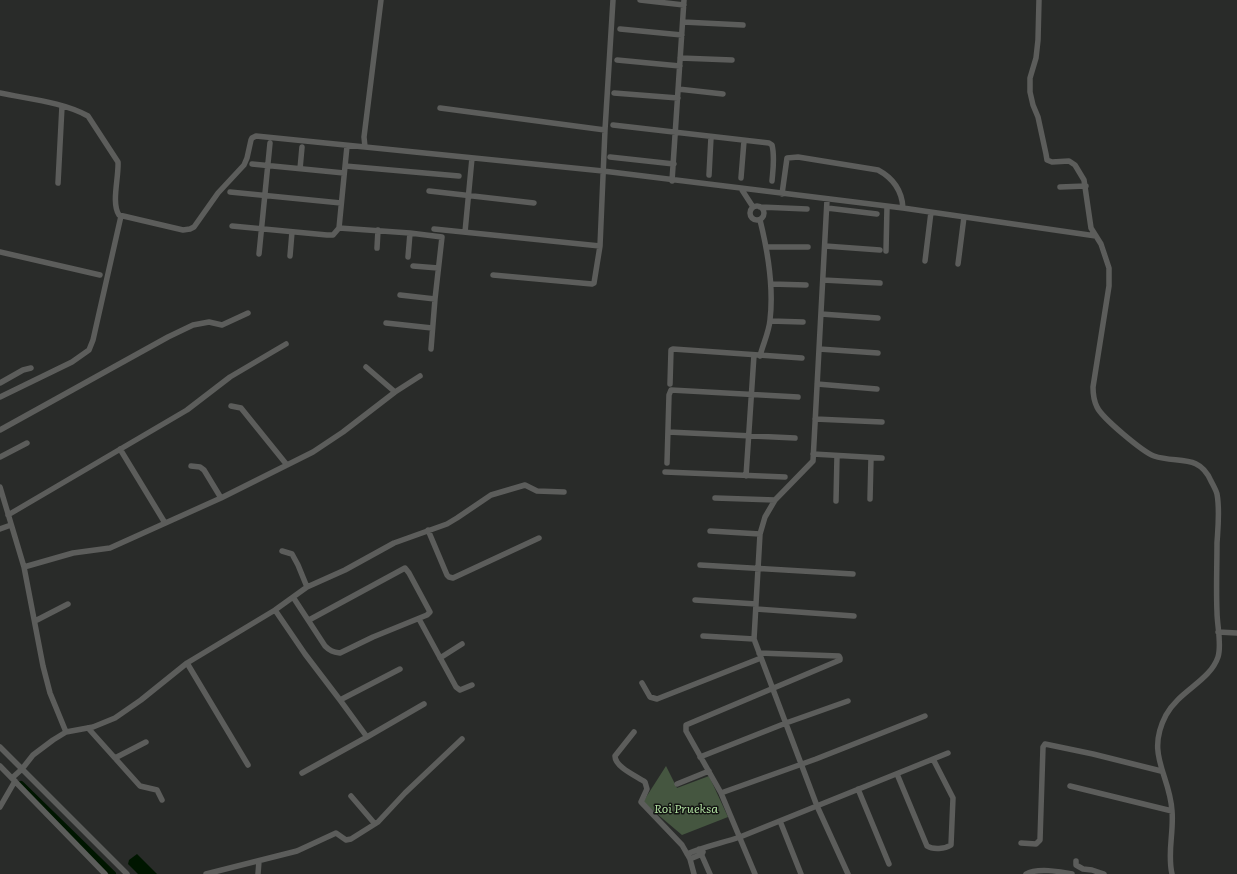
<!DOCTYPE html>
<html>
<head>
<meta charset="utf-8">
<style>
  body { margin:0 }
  canvas { display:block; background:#292b29 }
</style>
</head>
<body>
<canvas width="1237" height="874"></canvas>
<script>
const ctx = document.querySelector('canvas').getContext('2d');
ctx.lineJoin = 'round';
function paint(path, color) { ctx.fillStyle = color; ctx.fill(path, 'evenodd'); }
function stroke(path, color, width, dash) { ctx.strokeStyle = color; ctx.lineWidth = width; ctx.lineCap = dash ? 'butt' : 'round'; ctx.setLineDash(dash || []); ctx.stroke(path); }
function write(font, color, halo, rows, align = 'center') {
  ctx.font = font + ' Literata,serif'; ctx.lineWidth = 3; ctx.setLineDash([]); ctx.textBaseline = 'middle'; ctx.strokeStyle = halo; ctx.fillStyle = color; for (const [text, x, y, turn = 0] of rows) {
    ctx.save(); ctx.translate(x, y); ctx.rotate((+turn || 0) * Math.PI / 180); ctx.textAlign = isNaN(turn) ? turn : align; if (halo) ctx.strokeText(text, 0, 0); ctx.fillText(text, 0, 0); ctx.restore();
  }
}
paint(new Path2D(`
  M666 766 677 788 709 776 728 817 682 835 643 802Z`), '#455640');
paint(new Path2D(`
  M137 854 157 874H138L128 864 129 860Z`), '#001600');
stroke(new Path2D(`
  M21 784 113 874`), '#001600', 6);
stroke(new Path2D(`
  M640 0 684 5
  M1039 0 1038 40 1036 58 1030 78V92L1033 105 1038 117 1046 154 1047 160 1052 162 1069 161 1075 165 1084 180 1091 228 1101 244 1109 268V286L1093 387C1093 394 1094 401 1097 407 1102 418 1143 452 1154 456 1177 464 1199 453 1211 481 1213 485 1216 490 1217 494 1220 510 1218 527 1217 543 1217 566 1216 589 1217 612 1217 625 1222 645 1218 657 1210 681 1179 691 1166 715 1145 755 1170 774 1172 811 1174 832 1167 853 1172 874
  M683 22 743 25
  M620 29 682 35
  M680 58 732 60
  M617 60 680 66
  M678 89 723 94
  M0 93C28 99 63 102 88 116L118 162C119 177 111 203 119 215L183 230 190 229 194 227 218 193 244 165 247 158 251 140 252 138 256 136 603 171 903 208 1096 236
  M614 93 678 98
  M440 108 605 130 600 246 594 283 592 284 493 275
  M613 125 769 143 772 145C775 157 773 169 772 181
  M605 130 613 0
  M365 147 364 137 381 0
  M610 157 674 164
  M252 164 344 173
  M345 166 459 176
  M300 169 302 147
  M709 175 711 137
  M741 178 744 141
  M672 181 684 0
  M58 183 62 106
  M1060 187 1086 186
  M742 190 753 207
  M429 191 534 203
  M230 192 341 203
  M782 194 787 158 798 157 878 170C893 178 902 191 903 208
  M827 200 813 461 775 500 765 517 760 534 754 639 817 806 848 874
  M750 213a7 7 0 1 1 14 0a7 7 0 1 1-14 0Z
  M760 207 807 209
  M827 208 877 214
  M232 226 327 235H333L339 228 347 146
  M339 228 410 233 442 237 435 299 431 349
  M434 229 600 246
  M465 232 472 158
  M825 246 880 250
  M767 247H808
  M377 248 378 230
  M886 251 887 207
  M0 252 100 275
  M259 254 270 143
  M290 256 292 232
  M408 257 410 233
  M925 261 931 212
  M958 264 964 217
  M413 266 438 268
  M823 280 880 283
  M771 284 806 285
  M400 295 435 299
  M821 314 878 318
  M770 321 803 322
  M386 323 432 328
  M819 349 878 353
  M760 356C763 344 769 332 770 320 774 286 768 252 760 220
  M366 367 395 392
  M0 383 23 370 31 368
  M670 384 671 350 673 349 802 358
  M817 384 877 389
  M0 397 72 362 89 350 93 340 121 216
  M231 406 241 408 287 465
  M815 419 882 422
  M0 430 168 337 193 325 209 322 222 325 248 313
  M668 432 795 438
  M120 449 165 523
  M813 454 882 458
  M0 457 27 443
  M667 463 669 395 671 390 798 397
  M191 466 200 467 204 470 221 498
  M665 472 785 477
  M746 476 754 355
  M0 487 24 567 43 666 50 693 66 732
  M715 498 775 500
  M870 499 871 458
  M836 501 837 456
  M8 515 187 410 230 377 286 344
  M0 529 11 525
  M428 530 447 575 449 577 453 578 539 538
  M710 531 760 534
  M282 551 292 554 298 565 307 587
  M700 565 853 574
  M24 567 73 553 110 548 221 498 313 452 343 432 395 392 420 376
  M293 597 325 646C330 651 333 652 340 653L373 637 427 615 430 612 409 573 405 568 309 620
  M695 600 756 604
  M756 609 854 616
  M275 610 305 654 340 700 367 737 302 773
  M419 619 456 687 460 690 472 685
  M35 621 68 604
  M1218 632 1237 633
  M703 636 754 639
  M440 658 462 644
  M187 663 248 765
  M642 683 650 697 657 699 761 658
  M340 700 400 669
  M88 728 140 786 157 790 162 800
  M634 732 615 756C615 767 636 776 645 782L647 789 641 802 682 845 690 859 694 874
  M367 737 424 704
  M0 747 127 874
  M700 757 786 723 848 701
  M115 758 146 742
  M0 766 105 874
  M897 774 927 846C933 850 945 849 951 845L953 798 933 759
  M12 778 22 769 33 755 53 740 66 732 93 727 115 718 141 700 187 663 275 610 307 587 345 570 394 543 447 524 457 518 491 495 525 485 537 491 564 492
  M677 784 709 771
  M1070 786 1172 811
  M858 789 889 864
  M721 793 816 759 925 716
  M351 796 375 824
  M0 807 15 781
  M780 821 801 874
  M1021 843 1036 844 1040 840 1043 747 1045 744 1093 754 1161 771
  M699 849 710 874
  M687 854C703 847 722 843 740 837L948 753
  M690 859 702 854 703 852
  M1076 861V865L1083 869 1092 870 1104 874
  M206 874 297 851 336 833 346 840 351 839 378 822 405 793 462 739
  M258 874 259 861
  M755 874 721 793 686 731V725L840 660V658L839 656 759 653
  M1026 874C1036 868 1060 871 1072 874`), '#5c5d5b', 5.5);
write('italic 12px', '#aedd9f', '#131412', [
  ["Roi Prueksa",686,809]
]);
</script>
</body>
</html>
